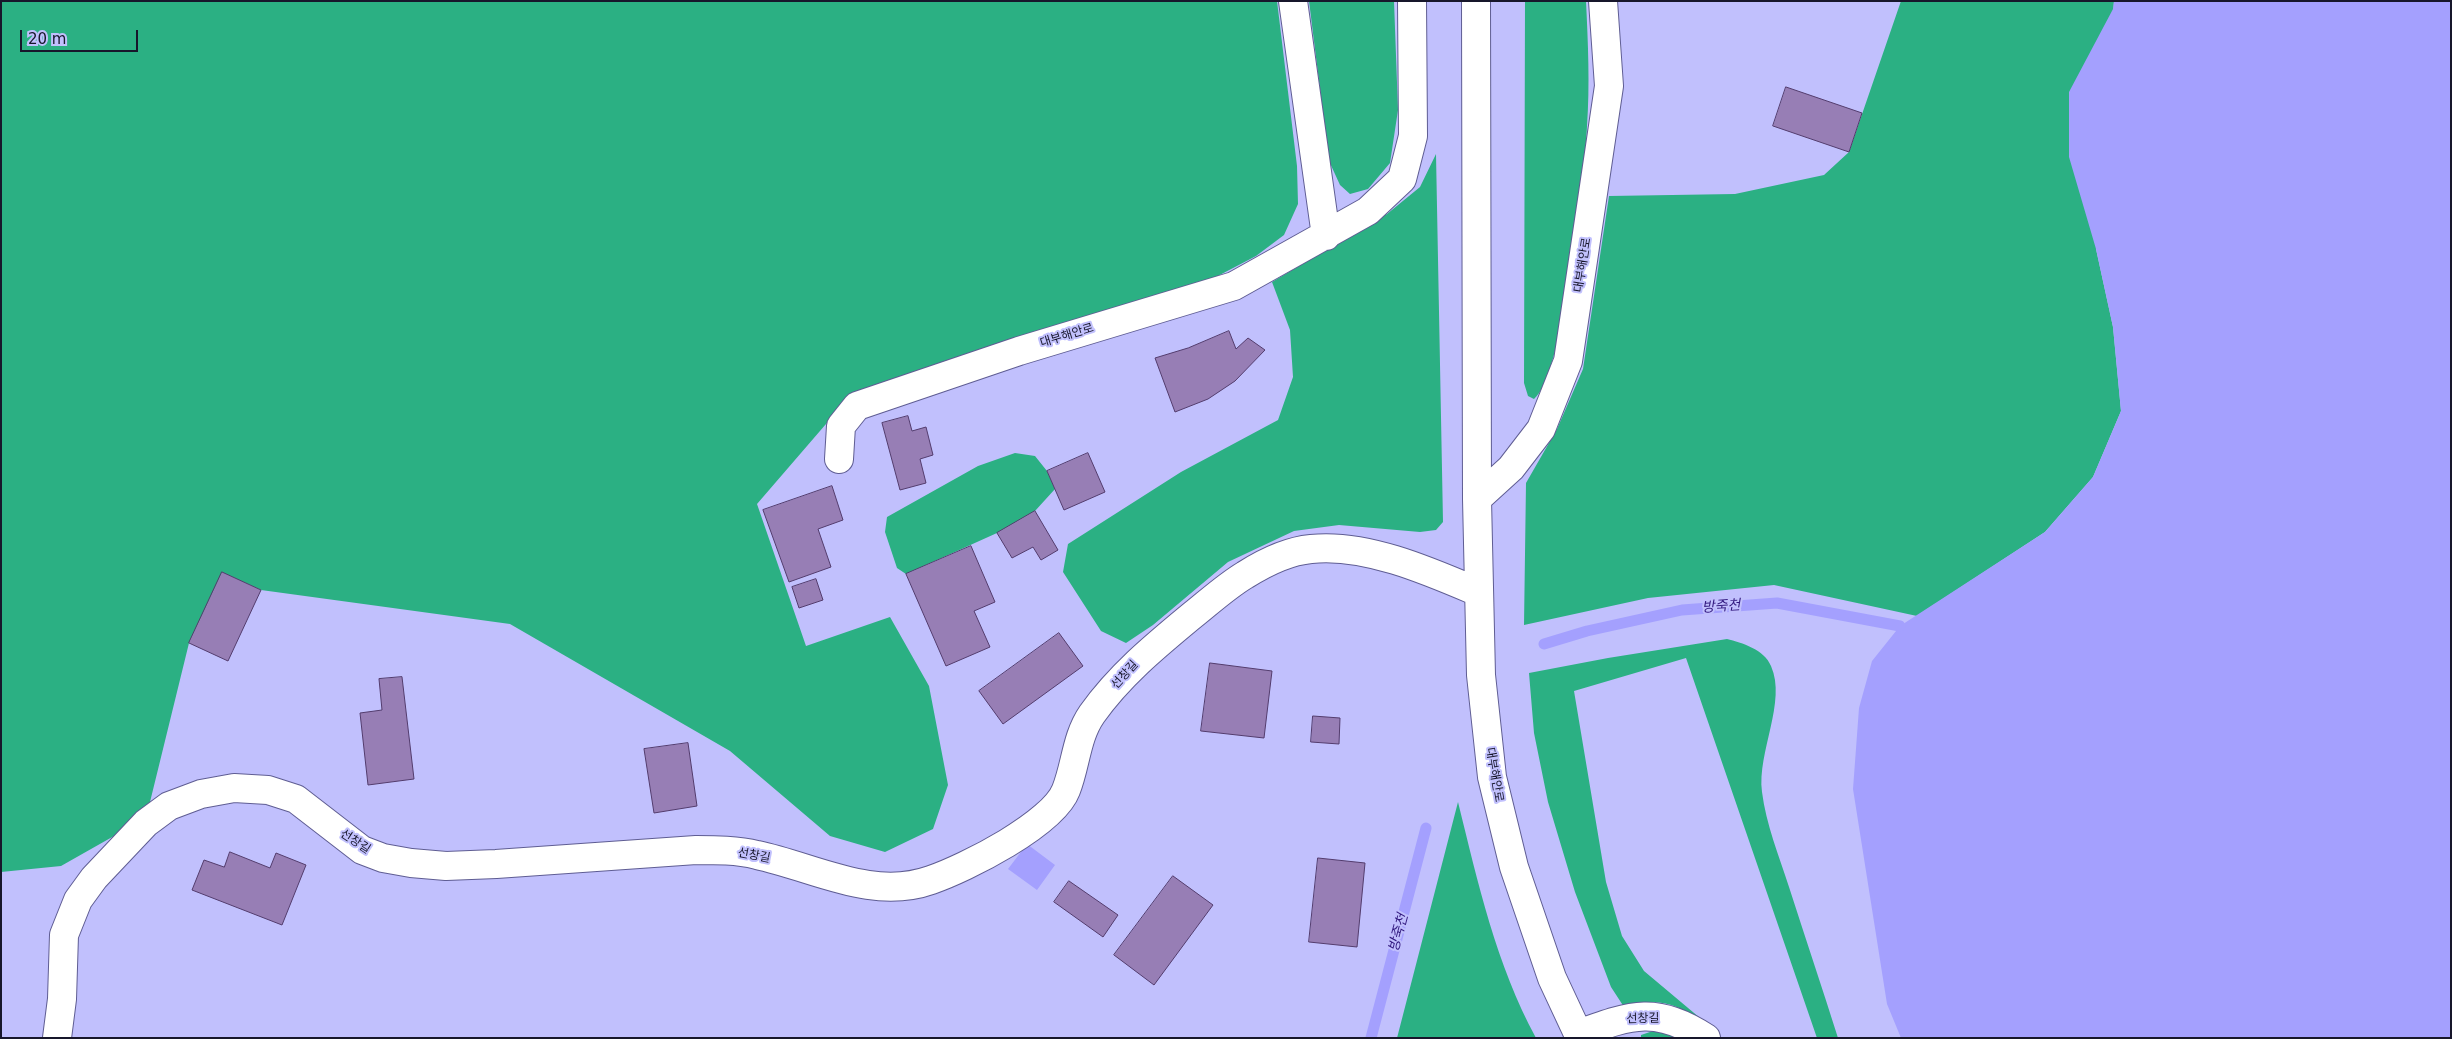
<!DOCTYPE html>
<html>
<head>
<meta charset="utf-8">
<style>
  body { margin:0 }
  #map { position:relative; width:2452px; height:1039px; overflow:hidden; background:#c1c0fd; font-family:"DejaVu Sans",sans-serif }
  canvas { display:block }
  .frame { position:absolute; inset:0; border:2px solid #17162b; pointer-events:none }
  .scale { position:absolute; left:20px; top:30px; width:118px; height:22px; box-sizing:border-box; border:2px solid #17162b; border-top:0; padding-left:6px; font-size:15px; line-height:18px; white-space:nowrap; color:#17162b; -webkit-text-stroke:4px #c1c0fd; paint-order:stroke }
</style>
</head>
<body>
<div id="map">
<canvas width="2452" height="1039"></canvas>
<div class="frame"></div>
<div class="scale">20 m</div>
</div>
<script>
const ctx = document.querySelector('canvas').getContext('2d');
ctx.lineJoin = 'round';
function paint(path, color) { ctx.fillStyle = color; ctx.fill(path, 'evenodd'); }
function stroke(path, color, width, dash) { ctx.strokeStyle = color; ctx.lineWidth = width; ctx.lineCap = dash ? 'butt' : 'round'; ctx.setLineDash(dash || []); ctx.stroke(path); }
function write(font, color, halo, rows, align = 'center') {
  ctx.font = font + ' "DejaVu Sans","Noto Sans KR",sans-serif'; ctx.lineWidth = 4; ctx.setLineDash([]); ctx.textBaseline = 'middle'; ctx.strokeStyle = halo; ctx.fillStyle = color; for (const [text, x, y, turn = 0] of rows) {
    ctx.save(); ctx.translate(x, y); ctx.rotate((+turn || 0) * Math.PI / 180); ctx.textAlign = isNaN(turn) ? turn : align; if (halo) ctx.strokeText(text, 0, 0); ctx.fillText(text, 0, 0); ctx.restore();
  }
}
paint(new Path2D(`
  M1 1H1277L1297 166 1298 204 1284 235 1256 256 1212 279 851 395 757 504 806 646 890 617 929 686 948 785 933 829 885 852 830 836 730 751 510 624 261 590 223 573 189 643 150 802 114 836 61 866 1 872Z
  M1309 1H1394L1398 110 1390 163 1368 189 1350 194 1340 185 1329 161Z
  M1525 1H1586C1588 43 1590 85 1587 126 1585 171 1564 376 1534 399L1528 396 1524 383Z
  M1901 1H2114L2096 249 2113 327 2121 411 2093 477 2045 532 1917 616 1774 585 1648 598 1524 625 1526 483 1557 429 1583 369 1609 196 1735 194 1824 175 1849 152Z
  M1436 154 1443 522 1436 530 1420 532 1339 525 1294 531 1228 562 1153 625 1126 643 1101 631 1063 572 1068 544 1181 472 1278 420 1293 377 1290 330 1272 282 1387 214 1420 187Z
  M1015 453 1035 456 1047 471 1055 489 1035 511 997 533 906 574 897 568 885 532 887 517 978 466Z
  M1727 639C1742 643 1764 649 1771 666 1787 702 1757 752 1762 792 1766 824 1779 856 1789 887 1805 937 1822 987 1838 1038H1817L1686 658 1574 691 1606 882 1622 936 1644 971 1700 1018C1669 1002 1659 998 1624 1007L1611 987 1575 892 1548 802 1534 733 1529 673 1608 658Z
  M1458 802C1478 883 1496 964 1536 1038H1397Z
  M1653 1031H1666L1687 1038H1641V1035Z`), '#2bb083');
paint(new Path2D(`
  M2114 1H2451V1038H1901L1887 1004 1853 789 1859 708 1872 661 1900 626 2045 532 2093 477 2121 411 2113 327 2096 249 2069 157V92L2113 9Z
  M1027 844 1055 865 1037 890 1008 869Z`), '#a4a0fe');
stroke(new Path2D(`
  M1544 644 1587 631 1682 610 1777 603 1900 626
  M1371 1038 1426 828`), '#a4a0fe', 11);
const building = new Path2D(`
  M1786 87 1862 113 1849 152 1773 126Z
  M1229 331 1236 349 1248 338 1265 350 1235 381 1208 399 1175 412 1155 358 1188 348Z
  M908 416 912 431 926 427 933 455 920 459 926 483 900 490 882 423Z
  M1088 453 1105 492 1064 510 1047 471Z
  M832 486 843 520 818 529 831 567 789 582 763 510Z
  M1035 511 1058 550 1041 560 1033 547 1012 558 997 533Z
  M971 546 995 602 974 611 990 647 946 666 906 574Z
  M222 572 261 590 228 661 189 643Z
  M816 579 823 600 799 608 792 587Z
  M1059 633 1083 666 1003 724 979 691Z
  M1210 663 1272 671 1264 738 1201 731Z
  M402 677 414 779 368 785 360 713 382 710 379 679Z
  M1313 716 1340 718 1339 744 1311 742Z
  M688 743 697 806 654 813 644 749Z
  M230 852 270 868 276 853 306 865 282 925 192 890 204 860 224 867Z
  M1318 858 1365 863 1357 947 1309 942Z
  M1173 876 1213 905 1154 985 1114 955Z
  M1069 881 1118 915 1103 937 1054 902Z`);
paint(building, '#977eb5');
stroke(building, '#533c6d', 1);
const minor = new Path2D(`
  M1293 1 1326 236
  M1476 1 1477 499 1481 675 1492 777 1514 867 1552 978 1580 1038
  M839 459 841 426 857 406 1019 351 1234 286 1368 211 1402 179 1413 136 1412 1
  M1477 499 1511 468 1541 429 1568 361 1609 86 1603 1
  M1578 1034C1631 1015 1656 1005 1706 1038
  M57 1038 62 999 64 935 78 900 94 878 146 823 169 806 201 794 234 788 268 790 296 799 362 850 383 858 411 863 446 866 496 864 696 850C716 850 737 850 757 855 814 867 872 901 931 880 966 868 1053 824 1066 790 1076 765 1076 737 1092 714 1119 676 1154 647 1189 618 1207 604 1225 587 1245 575 1264 563 1289 551 1311 549 1365 543 1429 571 1478 592`);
stroke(minor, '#5f5d93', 30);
stroke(minor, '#fff', 28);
write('12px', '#17162b', '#c1c0fd', [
  ["대부해안로",1583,265,-81],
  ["대부해안로",1067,336,-17],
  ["선창길",1125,675,-48],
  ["대부해안로",1494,775,80],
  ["선창길",355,842,33],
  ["선창길",754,856,11],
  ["선창길",1643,1019,-1]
]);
write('italic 14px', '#32197f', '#c1c0fd', [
  ["방죽천",1721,607,-4],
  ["방죽천",1399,933,-75]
]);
</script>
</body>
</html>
